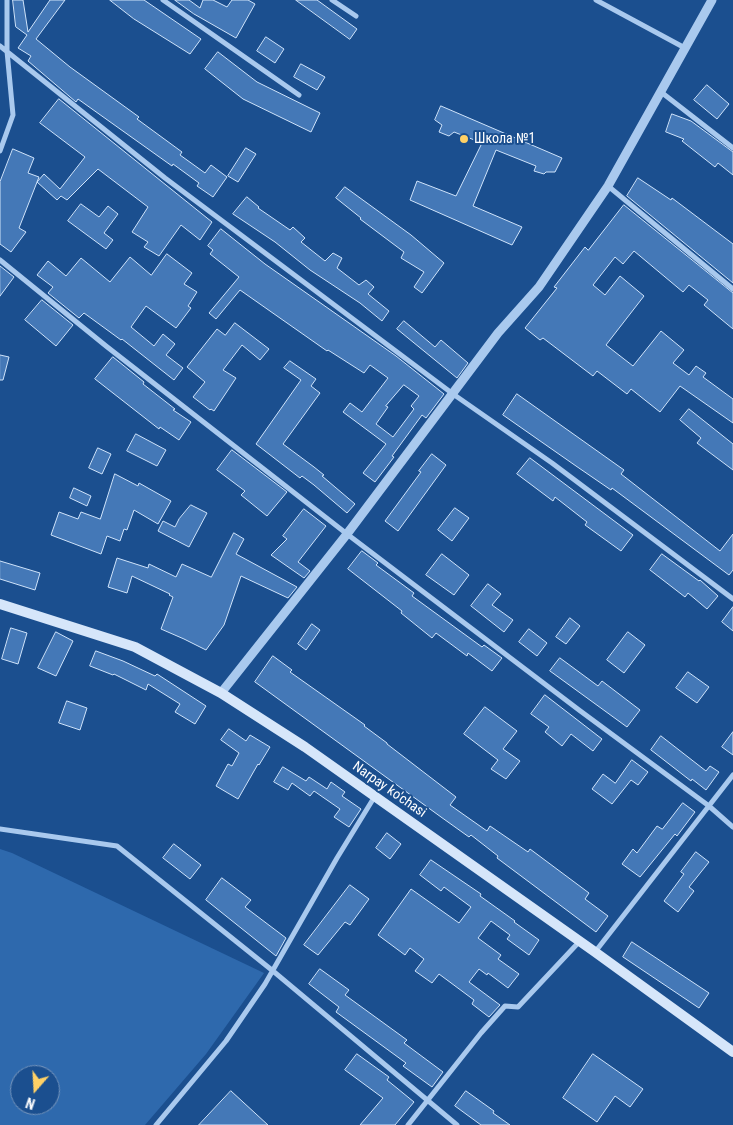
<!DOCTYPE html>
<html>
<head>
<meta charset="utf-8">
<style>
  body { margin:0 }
  #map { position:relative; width:733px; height:1125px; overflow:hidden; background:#1b4f8f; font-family:"Roboto Condensed",sans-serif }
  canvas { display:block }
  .north { position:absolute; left:10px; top:1065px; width:50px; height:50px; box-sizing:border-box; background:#1b4f8f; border:1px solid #7695bc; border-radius:50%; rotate:199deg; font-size:14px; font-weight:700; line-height:20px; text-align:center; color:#fff }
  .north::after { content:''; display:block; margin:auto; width:18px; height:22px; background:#ffd166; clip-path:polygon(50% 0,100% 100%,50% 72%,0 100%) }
</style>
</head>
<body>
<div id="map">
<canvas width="733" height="1125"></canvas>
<div class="north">N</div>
</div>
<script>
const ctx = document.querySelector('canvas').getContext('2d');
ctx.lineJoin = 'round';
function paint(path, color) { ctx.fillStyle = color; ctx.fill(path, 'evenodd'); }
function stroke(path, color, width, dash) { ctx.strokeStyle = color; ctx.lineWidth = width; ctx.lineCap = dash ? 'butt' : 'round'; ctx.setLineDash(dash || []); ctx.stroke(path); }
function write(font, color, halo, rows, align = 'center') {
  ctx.font = font + ' "Roboto Condensed",sans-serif'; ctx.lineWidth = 4; ctx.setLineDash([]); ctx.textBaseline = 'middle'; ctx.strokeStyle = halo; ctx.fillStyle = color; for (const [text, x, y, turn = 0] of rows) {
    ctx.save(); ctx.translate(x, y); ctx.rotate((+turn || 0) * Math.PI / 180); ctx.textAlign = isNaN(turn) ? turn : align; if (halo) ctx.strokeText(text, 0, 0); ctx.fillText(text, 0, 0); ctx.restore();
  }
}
paint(new Path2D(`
  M0 849 12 853 264 973 206 1054 145 1125H0ZM20 1075H50V1105H20Z`), '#2e69ad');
const building = new Path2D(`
  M13 0H23L28 32 50 0H65L36 39 70 67 139 117 137 119 182 152 180 155 205 173 211 165 227 177 213 197 197 186 199 183 173 164 172 166 78 99 76 102 28 61 31 56 18 48 27 35 16 27Z
  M110 0H144L201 39 190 54 134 19Z
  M175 0H189L200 8 203 0H213L227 7 232 0H248L255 4 236 38 194 14Z
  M296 0H317L357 29 350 39Z
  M266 37 284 49 275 63 257 51Z
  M218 52 257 82 320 113 311 132 243 99 205 69Z
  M301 64 325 77 317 90 294 77Z
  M707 85 729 104 717 119 694 100Z
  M59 99 212 222 200 240 181 225 159 256 144 247 148 242 132 232 148 207 98 169 67 200 61 196 57 200 37 182 44 174 60 189 85 157 40 123Z
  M441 106 562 158 555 172H546L544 174 534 171 536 166 496 150 473 206 522 227 512 245 410 200 417 181 456 196 482 143 454 132 449 136 439 132 442 125 435 120Z
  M672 114 691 121 733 152V175L718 163 715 167 682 141 684 139 666 132Z
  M246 148 256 154 238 182 228 176Z
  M13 149 34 158 28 173 39 177 19 228 26 232 11 252 0 244V182Z
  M638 178 671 200 672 198 733 244V283L627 196Z
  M345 187 411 235 444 263 422 293 414 287 424 272 401 258 404 252 360 219 361 218 336 198Z
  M247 197 259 207 258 208 290 230 293 227 305 238 301 242 325 261 333 253 342 258 337 268 359 285 366 280 374 287 368 294 389 311 382 321 360 303 310 270 275 242 233 214Z
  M81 204 99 217 108 206 118 214 104 233 113 240 106 249 68 221Z
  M624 205 733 293V329L704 305 708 300 689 285 683 292 634 251 623 264 615 257 593 285 605 295 620 276 644 296 606 345 633 366 661 331 684 350 673 363 689 375 696 366 706 373 703 377 733 399V423L680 386 660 412 631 389 627 394 597 371 593 376 543 338 540 340 525 328 557 288 554 287 585 247 588 250Z
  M221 229 265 264 396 356 444 394 426 418 422 415 392 456 394 457 375 482 363 473 386 444 343 412 350 403 362 412 388 378 370 365 364 373 328 350 327 351 240 290 216 319 209 313 239 277 210 254 213 250 208 246ZM404 385 419 396 411 406 414 409 393 437 376 424 388 407 386 406Z
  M167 254 192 273 184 284 197 292 188 306 191 308 176 328 146 306 131 327 154 346 163 334 175 344 166 355 183 368 174 380 122 339 121 340 84 313 79 318 48 293 53 287 37 275 48 261 66 276 81 258 110 282 130 257 151 275Z
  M0 266 14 277 0 296Z
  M42 300 73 325 56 346 25 320Z
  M404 321 435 347 441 340 468 363 457 378 397 329Z
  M235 323 269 349 260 360 242 345 223 370 236 378 214 411 211 409 210 410 193 397 205 382 187 367 217 329 225 335Z
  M0 355 9 357 3 380H0Z
  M113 357 144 382 143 384 175 409 173 410 191 422 179 440 160 427 159 429 95 379Z
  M290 361 316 379 311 386 320 393 283 444 314 467 324 475 322 476 355 504 347 513 314 485 302 476 300 478 256 444 301 380 284 368Z
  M517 394 624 470 621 474 720 551 733 534V570L729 575 612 488 611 490 576 466 503 415Z
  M689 409 733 444V470L697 443 701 438 680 420Z
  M136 434 166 450 157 466 127 451Z
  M98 448 111 454 102 474 89 468Z
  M232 450 287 492 267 516 241 495 245 491 217 470Z
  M432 454 446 465 398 531 385 521 421 472 419 471Z
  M530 458 633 535 621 551 585 525 587 522 555 497 553 501 517 474Z
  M115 474 138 486 139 483 171 501 158 524 134 510 127 530 124 529 120 541 107 536 101 554 51 535 59 512 78 519 81 512 100 519Z
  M74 488 91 496 87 506 70 498Z
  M191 505 207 513 189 547 158 531 163 521 175 527 179 519Z
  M455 508 469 518 452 541 438 530Z
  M304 509 326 526 298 562 310 571 304 578 271 555 287 539 283 536Z
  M234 533 244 539 236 554 297 587 288 598 241 576 224 625 206 650 184 639 161 629 173 597 169 595 170 594 132 576 127 593 108 587 117 558 148 568 149 564 176 577 182 564 211 577Z
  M362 551 378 563 376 565 414 593 412 596 482 647 484 645 502 658 492 671 468 653 467 656 436 633 432 638 401 613 402 611 348 569Z
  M442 554 469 575 454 595 426 575Z
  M662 554 699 581 700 580 718 596 707 609 688 593 685 597 650 570Z
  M0 561 40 573 35 590 0 579Z
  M488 584 501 594 492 605 513 620 504 632 471 606Z
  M733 607V631L722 622Z
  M570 618 580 626 566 644 556 637Z
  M312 624 320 630 306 650 298 644Z
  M11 628 27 633 18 664 2 659Z
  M529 629 547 643 537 656 519 642Z
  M56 632 73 641 56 676 38 668Z
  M628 632 645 645 624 673 607 660Z
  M96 651 123 661 155 676 157 674 206 706 195 724 175 712 180 704 148 684 146 690 114 674 113 675 90 666Z
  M273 656 292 670 290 672 365 725 364 726 387 743V744L456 797 450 805 487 831 490 826 528 852 530 849 589 893 585 899 608 916 596 932 497 858 498 856 471 835 469 837 441 817 255 682Z
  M560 658 598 686 602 681 640 710 627 727 550 671Z
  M688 672 709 687 697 703 676 688Z
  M545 695 602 739 593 751 571 734 562 746 545 732 549 727 531 714Z
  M67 701 87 708 80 730 59 723Z
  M485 707 517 731 503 749 520 761 506 779 491 769 498 760 464 734Z
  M229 729 246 741 250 735 270 747 259 765 258 764 238 799 216 786 228 764 232 766 239 753 221 740Z
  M733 732V755L722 747Z
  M661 736 706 771 710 766 719 772 706 790 692 779 691 781 651 750Z
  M632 760 648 772 638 785 631 780 612 804 592 789 603 774 615 783Z
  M283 767 306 781 309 777 327 789 331 782 345 792 342 796 361 809 349 827 334 817 340 809 314 791 310 796 292 783 288 790 274 782Z
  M683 803 695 812 677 836 675 834 640 877 622 864 633 849 637 853 657 826 662 829Z
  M387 833 401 844 390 859 376 848Z
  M174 844 201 865 190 879 163 858Z
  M696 852 709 862 689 887 694 891 678 912 664 901 684 874 681 872Z
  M431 860 481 894 480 896 515 921 514 922 539 940 529 955 507 939 510 935 491 921 478 938 501 955 498 959 519 974 508 988 488 973 487 975 479 969 469 982 500 1005 489 1017 472 1004 474 1000 439 974 432 983 415 971 424 959 410 948 405 955 378 935 411 889 459 923 471 907 444 887 441 891 420 875Z
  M222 878 251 900 245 907 286 938 276 956 206 900Z
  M350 885 369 899 350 925 345 922 318 955 304 945Z
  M632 942 709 993 699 1008 623 957Z
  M320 969 349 990 345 995 407 1040 404 1043 443 1072 432 1087 403 1066 406 1063 336 1012 339 1007 309 984Z
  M357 1054 389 1077 387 1080 414 1102 395 1125H360L383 1098 345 1070Z
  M593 1054 643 1089 630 1107 615 1096 597 1122 563 1098Z
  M231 1091 268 1125H199Z
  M466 1091 494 1111 493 1113 510 1125H481L455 1106Z`);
paint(building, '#4478b7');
stroke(building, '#cfe3fa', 1);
stroke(new Path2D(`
  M163 0 299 95
  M332 0 356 16
  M596 0 685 48
  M0 46 165 178 453 394 552 463 733 599
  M661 92 733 148
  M0 151 13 115 7 51V0
  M608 186 733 289
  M0 260 106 346 347 534 579 710 709 806 733 827
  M0 829 117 846 273 971 457 1125
  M595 952 733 775
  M156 1125 226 1041 265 984 337 858 375 796
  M408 1125 481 1033 505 1006 518 1007 579 942`), '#a9c9ee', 5);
stroke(new Path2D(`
  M221 693 347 534 498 333 539 287 608 186 712 0`), '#a9c9ee', 9);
stroke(new Path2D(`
  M0 604 135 647 221 693 305 747 595 952 733 1052`), '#d6e6fa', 10);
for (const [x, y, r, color] of [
  [464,139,5,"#ffd166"]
]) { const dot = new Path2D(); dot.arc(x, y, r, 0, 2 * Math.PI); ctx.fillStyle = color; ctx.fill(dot); stroke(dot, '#1b4f8f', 2); }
write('14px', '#fff', '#1b4f8f', [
  ["Школа №1",474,139]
], 'left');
write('14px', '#fff', '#1b4f8f', [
  ["Narpay ko'chasi",389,790,35]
]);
</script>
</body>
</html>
